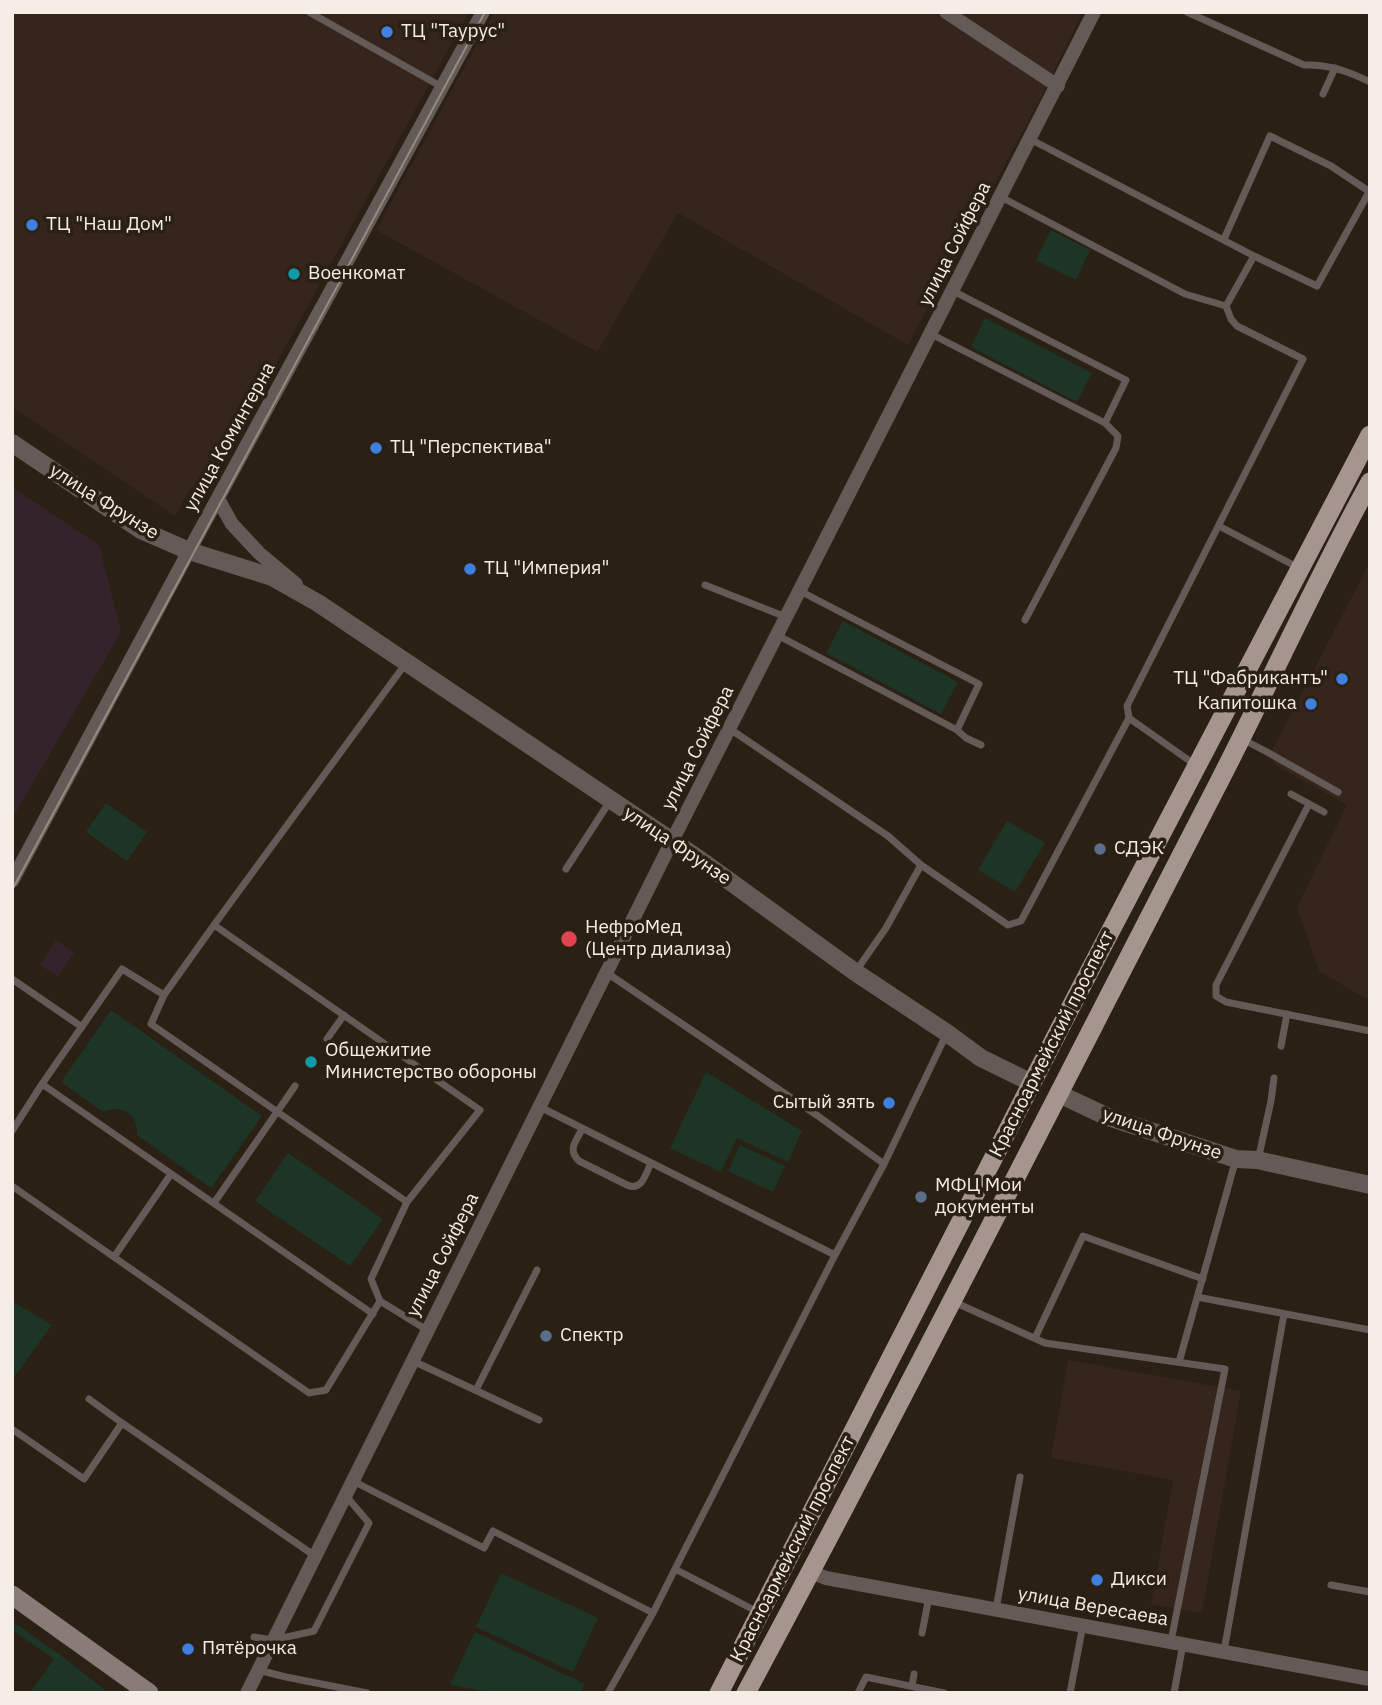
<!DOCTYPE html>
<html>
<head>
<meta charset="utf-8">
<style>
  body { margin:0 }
  #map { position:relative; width:1382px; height:1705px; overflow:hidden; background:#2a2013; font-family:"IBM Plex Sans",sans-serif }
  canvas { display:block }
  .frame { position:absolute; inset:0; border:14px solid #f5eee6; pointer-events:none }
</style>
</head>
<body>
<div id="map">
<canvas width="1382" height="1705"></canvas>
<div class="frame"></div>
</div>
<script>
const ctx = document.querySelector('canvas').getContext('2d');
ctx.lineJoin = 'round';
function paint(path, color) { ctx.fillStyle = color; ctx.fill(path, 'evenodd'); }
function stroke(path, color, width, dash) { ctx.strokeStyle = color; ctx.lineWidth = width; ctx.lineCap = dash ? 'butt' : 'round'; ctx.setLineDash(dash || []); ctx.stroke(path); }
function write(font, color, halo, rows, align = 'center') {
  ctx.font = font + ' "IBM Plex Sans",sans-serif'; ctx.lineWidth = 7; ctx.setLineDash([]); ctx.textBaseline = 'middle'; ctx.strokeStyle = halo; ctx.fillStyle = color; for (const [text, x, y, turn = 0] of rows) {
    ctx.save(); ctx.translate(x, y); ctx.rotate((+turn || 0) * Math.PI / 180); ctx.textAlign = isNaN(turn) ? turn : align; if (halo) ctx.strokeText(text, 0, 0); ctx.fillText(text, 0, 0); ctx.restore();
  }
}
paint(new Path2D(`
  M12 12H469L203 497 190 489 175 516 12 407Z
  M494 12H933L1047 86 908 345 678 213 597 352 376 230Z
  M958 12H1083L1052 75Z
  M1370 562V1001L1319 971 1297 907 1347 805 1275 765 1271 752Z
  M1068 1360 1241 1391 1202 1613 1151 1604 1173 1480 1051 1458Z`), '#35251c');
paint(new Path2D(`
  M12 487 99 545 121 632 12 819Z
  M56 940 74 953 58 977 40 965Z`), '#35232b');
paint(new Path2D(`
  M1051 230 1090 250 1076 280 1036 260Z
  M985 318 1092 373 1077 402 971 347Z
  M843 621 958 682 941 714 826 653Z
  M106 803 147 832 127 861 86 832Z
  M1007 821 1045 843 1015 892 978 870Z
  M111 1010 262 1116 211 1188 137 1135C139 1115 122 1103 103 1112L61 1082Z
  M706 1072 802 1131 788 1162 737 1138 721 1172 670 1148Z
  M740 1145 785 1166 773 1192 728 1171Z
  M288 1153 383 1219 350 1266 255 1201Z
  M12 1301 52 1325 12 1380Z
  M501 1573 598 1618 573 1672 476 1627Z
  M12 1621 59 1654 109 1693H30L54 1659 12 1630Z
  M475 1632 585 1684 580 1693H494L450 1685Z`), '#1d3527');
stroke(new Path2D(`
  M309 12 442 87
  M1187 12 1304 65C1327 64 1349 71 1370 82
  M1323 94 1335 68
  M1030 139 1254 256 1317 286 1369 192
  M1224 239 1270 136 1331 166 1370 192
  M1226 306 1254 256
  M931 334 1105 423 1126 380 953 291
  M1219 526 1299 568
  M705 585 786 617
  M800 591 979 684 957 730
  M1025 620 1116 448 1118 436 1105 423
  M777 635 957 730 966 738 981 745
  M1129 718 1194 764
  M730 729 888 836 921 865 1008 925 1021 921 1129 718 1127 706 1303 359 1237 326 1231 319 1226 306 1185 294 1001 197
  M1244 740 1267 752 1338 792
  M1291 794 1324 812
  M1309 804 1216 985V996L1226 1002 1370 1031
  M566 869 610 801
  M214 925 406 663
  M856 971 886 928 921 865
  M607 973 818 1116 884 1164
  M12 979 82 1027
  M164 995 214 925 480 1110 407 1202
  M327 1039 344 1015
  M1281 1046 1287 1014
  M42 1084 373 1314
  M540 1107 835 1255
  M582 1129C576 1142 567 1149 579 1161L627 1185C642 1192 646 1173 651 1163
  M12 1131 42 1084 122 969 164 995 151 1024 407 1202 371 1279 380 1301 427 1330
  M1258 1160 1271 1101 1274 1078
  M12 1186 309 1393 326 1390 380 1301
  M214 1203 295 1086
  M114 1257 171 1174
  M1197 1297 1370 1330
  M954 1302 1045 1343 1225 1369 1171 1641
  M1035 1338 1083 1236 1203 1279
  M413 1361 539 1420
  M1179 1362 1236 1159
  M476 1390 537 1270
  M89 1399 122 1423
  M12 1429 84 1479 122 1423 315 1556
  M353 1481 484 1548 493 1531 653 1613
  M675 1569 835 1255 884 1164 947 1033
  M1331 1585 1370 1592
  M996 1609 1020 1477
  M922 1633 929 1597
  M254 1637 273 1640 314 1631 369 1523 346 1496
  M1224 1651 1284 1314
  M258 1670 286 1677 367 1693
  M912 1686 914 1674
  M608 1693 653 1613 675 1569 758 1612
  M858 1693 866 1677 944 1693
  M1070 1693 1083 1625
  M1174 1693 1183 1644`), '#645b59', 7);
stroke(new Path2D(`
  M946 12 1058 86
  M218 499 232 524 259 553 296 584
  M12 881 189 551 483 12
  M810 1572 826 1578 1370 1679
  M247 1693 672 841 1094 12`), '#645b59', 14);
stroke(new Path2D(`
  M12 443 141 530 189 551 272 577 318 603 699 859 855 972 947 1033 981 1058 1032 1083
  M1059 1094 1108 1117 1236 1159 1257 1160 1370 1185`), '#645b59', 18);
stroke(new Path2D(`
  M12 1595 149 1693`), '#897b77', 19);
stroke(new Path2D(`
  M719 1693 1077 995 1370 435
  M746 1693C908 1391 1062 1086 1219 782 1270 683 1316 580 1370 482`), '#a6948f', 19);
stroke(new Path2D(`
  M12 890 485 12`), '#948c81', 2);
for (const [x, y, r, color] of [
  [387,32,7,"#3f7fe0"],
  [32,225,7,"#3f7fe0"],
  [294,274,7,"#0f9aa8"],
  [376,448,7,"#3f7fe0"],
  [470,569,7,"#3f7fe0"],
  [1342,679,7,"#3f7fe0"],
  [1311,704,7,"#3f7fe0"],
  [1100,849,7,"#5c6f8a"],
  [569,939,9,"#e0444e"],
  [311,1062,7,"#0f9aa8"],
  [889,1103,7,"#3f7fe0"],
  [921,1197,7,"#5c6f8a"],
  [546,1336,7,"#5c6f8a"],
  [1097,1580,7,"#3f7fe0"],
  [188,1649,7,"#3f7fe0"]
]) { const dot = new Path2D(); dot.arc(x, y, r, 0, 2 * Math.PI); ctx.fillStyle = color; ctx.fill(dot); stroke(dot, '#2a2013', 2.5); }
write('19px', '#f5eee6', '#2a2013', [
  ["ТЦ \"Таурус\"",401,32],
  ["ТЦ \"Наш Дом\"",46,225],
  ["Военкомат",308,274],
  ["ТЦ \"Перспектива\"",390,448],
  ["ТЦ \"Империя\"",484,569],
  ["ТЦ \"Фабрикантъ\"",1328,679,"right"],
  ["Капитошка",1297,704,"right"],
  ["СДЭК",1114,849],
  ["НефроМед",585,928],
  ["(Центр диализа)",585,950],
  ["Общежитие",325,1051],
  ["Министерство обороны",325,1073],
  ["Сытый зять",875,1103,"right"],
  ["МФЦ Мои",935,1186],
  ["документы",935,1208],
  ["Спектр",560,1336],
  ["Дикси",1111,1580],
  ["Пятёрочка",202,1649]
], 'left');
write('19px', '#f5eee6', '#2a2013', [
  ["улица Сойфера",955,244,-63],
  ["улица Коминтерна",230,437,-61],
  ["улица Фрунзе",104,502,32],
  ["улица Сойфера",698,748,-63],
  ["улица Фрунзе",677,846,34],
  ["Красноармейский проспект",1052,1044,-63],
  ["улица Фрунзе",1162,1134,19],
  ["улица Сойфера",443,1255,-63],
  ["Красноармейский проспект",793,1549,-63],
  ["улица Вересаева",1093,1607,10]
]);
</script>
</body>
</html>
